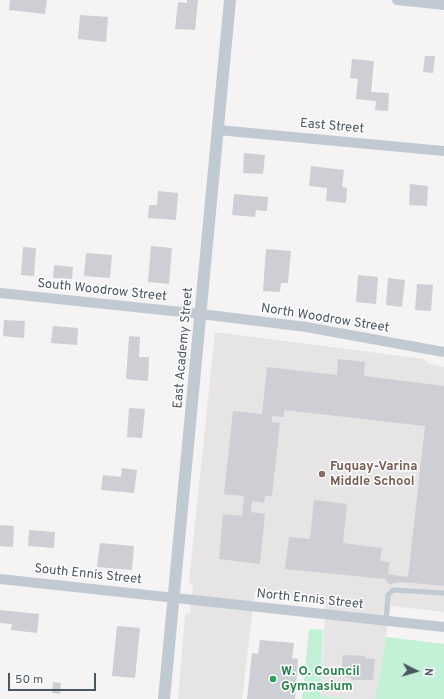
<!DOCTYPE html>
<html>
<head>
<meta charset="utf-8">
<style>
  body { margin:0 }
  #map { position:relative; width:444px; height:699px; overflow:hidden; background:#f5f3f3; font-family:Overpass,sans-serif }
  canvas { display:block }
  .north { position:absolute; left:396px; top:651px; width:40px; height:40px; -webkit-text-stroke:3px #fff; paint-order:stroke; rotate:95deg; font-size:11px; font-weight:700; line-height:16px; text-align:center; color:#4a5661 }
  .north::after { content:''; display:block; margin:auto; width:14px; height:18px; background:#4a5661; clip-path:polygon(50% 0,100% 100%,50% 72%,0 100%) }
  .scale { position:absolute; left:8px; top:673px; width:88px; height:18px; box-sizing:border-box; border:2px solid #4a5661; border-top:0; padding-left:5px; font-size:12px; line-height:14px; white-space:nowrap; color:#4a5661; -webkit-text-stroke:3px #fff; paint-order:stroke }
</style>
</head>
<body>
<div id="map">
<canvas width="444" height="699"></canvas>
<div class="north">N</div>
<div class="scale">50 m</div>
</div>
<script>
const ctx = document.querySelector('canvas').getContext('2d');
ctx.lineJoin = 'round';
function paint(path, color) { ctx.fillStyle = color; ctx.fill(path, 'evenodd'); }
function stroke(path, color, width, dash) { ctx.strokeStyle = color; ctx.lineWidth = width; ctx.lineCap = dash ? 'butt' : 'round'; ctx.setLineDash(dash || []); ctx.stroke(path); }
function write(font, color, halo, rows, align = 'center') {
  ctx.font = font + ' Overpass,sans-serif'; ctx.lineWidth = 3; ctx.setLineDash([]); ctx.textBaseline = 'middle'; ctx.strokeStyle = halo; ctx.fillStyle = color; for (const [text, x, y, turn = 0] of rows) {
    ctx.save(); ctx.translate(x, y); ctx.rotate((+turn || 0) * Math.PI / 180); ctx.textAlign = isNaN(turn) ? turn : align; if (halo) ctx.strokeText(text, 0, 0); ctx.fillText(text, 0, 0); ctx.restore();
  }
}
paint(new Path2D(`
  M215 332 424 359 429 364 444 367V612L391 606 375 699H354L320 696 326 600 255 591 242 699H178L185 616 187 613H190L193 585 191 584 189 581Z`), '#e6e4e5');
paint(new Path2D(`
  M309 629 323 630 320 696 354 699H302Z
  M386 637 444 644V699H375Z`), '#c3f1d5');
paint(new Path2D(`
  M10 0H47L45 14 9 10Z
  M187 0H198L195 30 175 29 178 2 187 3Z
  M80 15 108 17 106 42 78 39Z
  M425 56H435L433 73 423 72Z
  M352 59 374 61 371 92 389 93 388 111 375 110 376 101 356 99 358 79 350 78Z
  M244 153 265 155 263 174 243 173Z
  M311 166 344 170 342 187 347 188 346 203 326 201 327 188 309 186Z
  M410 184 428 186 427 206 409 205Z
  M158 191 178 193 176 220 148 218 149 205H157Z
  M234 194 268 197 267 211 256 210 255 217 232 215Z
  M151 246 172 248 169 284 148 282Z
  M23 247 36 248 34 276 21 275Z
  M266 249 291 251 288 283H281L280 292 263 291Z
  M86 253 112 255 110 278 84 276Z
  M54 265 73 267 72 279 53 278Z
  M358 275 378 277 376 304 356 302Z
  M388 278 405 280 402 307 386 305Z
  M417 284 433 285 431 311 415 310Z
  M4 320 25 321 24 338 3 336Z
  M53 326 78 328 77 345 51 343Z
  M129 336 140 337 139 357H149L148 381 126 379Z
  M338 359 365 362 364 376 444 386V586L402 582 389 584 385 579 285 569 289 537 310 539 314 500 347 504 343 543 382 548 380 561 390 562 388 574 408 577 425 426 284 410V417L272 416V422L280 423 272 496H265L264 503 252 501 251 512 265 514 260 564 219 559 223 514 242 516 244 496 224 494 233 411 262 414 267 367 337 375Z
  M129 408 145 409 142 438 127 437Z
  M122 468 137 470 134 493 101 490 103 475 121 477Z
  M0 525 14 526 13 547 0 546Z
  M29 530 55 532 54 548 28 546Z
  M100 543 134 546 132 570 97 567Z
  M0 610 39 614 37 633 11 630 12 624 0 623Z
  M117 626 140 628 135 678 112 676Z
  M260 640 294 643 292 658 298 659 295 699H247L252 653 258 654Z
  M343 655 365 656V658L375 659 373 680H351L352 678 341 676Z
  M53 682 61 683 60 694 52 693Z`), '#cdcfd5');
stroke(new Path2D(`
  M386 621 388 595 393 590 444 593`), '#c1cad2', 5);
stroke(new Path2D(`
  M397 0 444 5
  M218 130 444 151
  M0 293 201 314 306 327 444 352
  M0 579 444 627`), '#c1cad2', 10);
stroke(new Path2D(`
  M164 699 230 0`), '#c1cad2', 12);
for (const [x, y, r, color] of [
  [322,474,4,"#8d6e63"],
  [273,679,4,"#2e9e5b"]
]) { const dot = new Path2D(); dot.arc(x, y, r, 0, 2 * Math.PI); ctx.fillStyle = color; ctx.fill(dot); stroke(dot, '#fff', 1.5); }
write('13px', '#4a5661', '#fff', [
  ["East Street",332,127,5],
  ["South Woodrow Street",102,291,6],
  ["North Woodrow Street",325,319,9],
  ["East Academy Street",184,348,-85],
  ["South Ennis Street",88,575,6],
  ["North Ennis Street",310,600,6]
]);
write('bold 13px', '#785e54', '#fff', [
  ["Fuquay-Varina",330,467],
  ["Middle School",330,482]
], 'left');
write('bold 13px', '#27864d', '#fff', [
  ["W. O. Council",281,672],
  ["Gymnasium",281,687]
], 'left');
</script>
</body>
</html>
